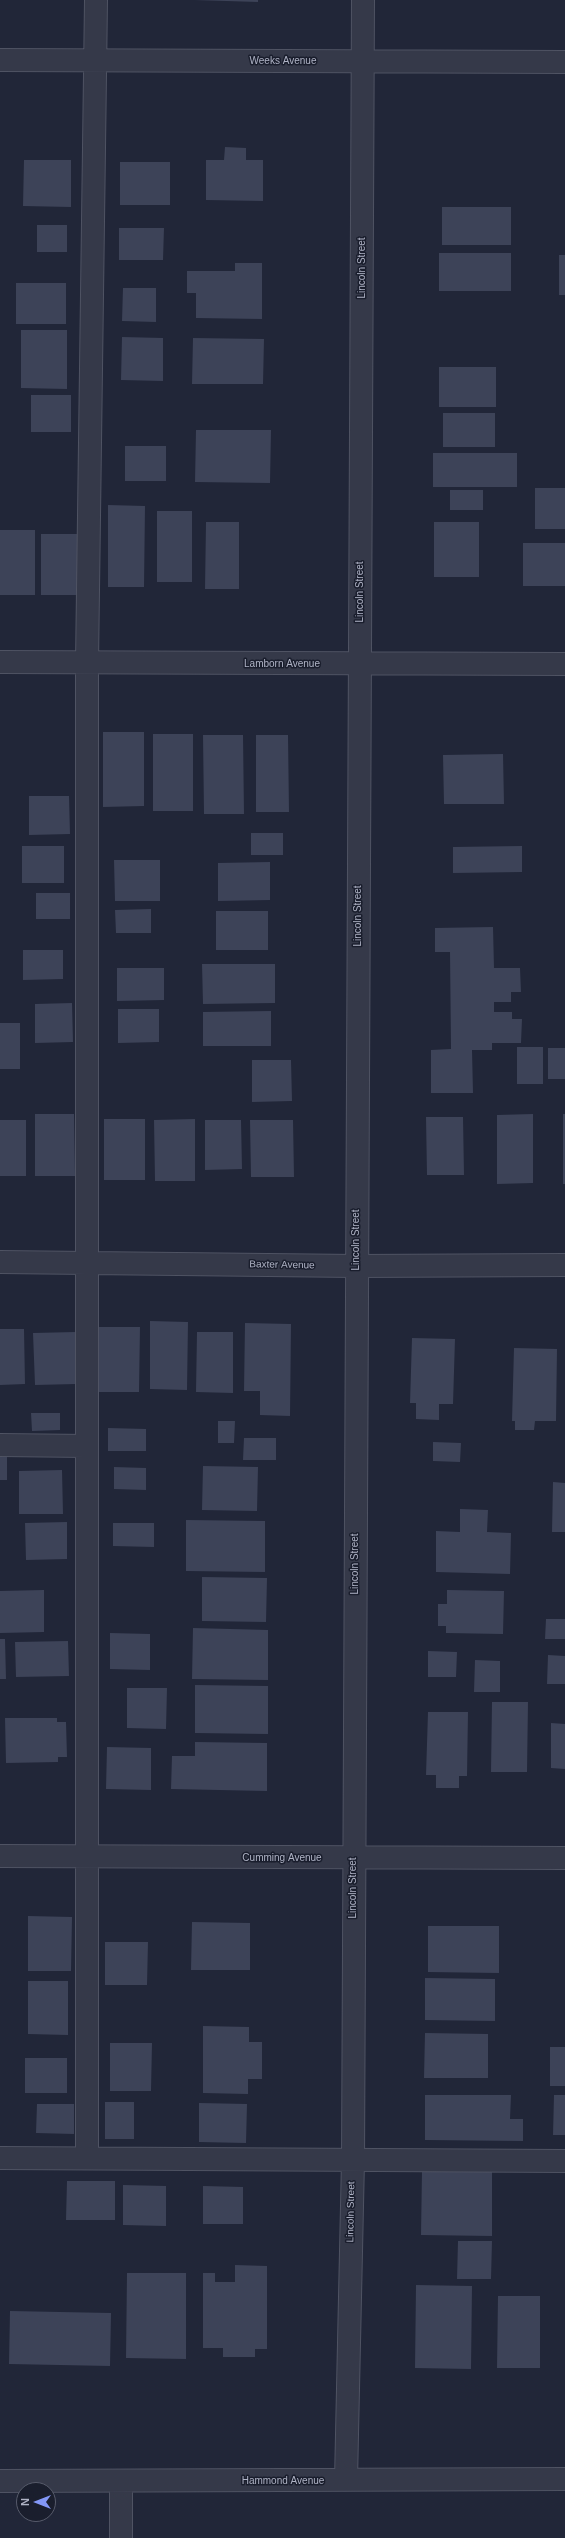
<!DOCTYPE html>
<html>
<head>
<meta charset="utf-8">
<style>
  body { margin:0 }
  #map { position:relative; width:565px; height:2538px; overflow:hidden; background:#212638; font-family:Arial,sans-serif }
  canvas { display:block }
  .north { position:absolute; left:16px; top:2482px; width:40px; height:40px; box-sizing:border-box; background:#1a1e2d; border:1px solid #565a6a; border-radius:50%; rotate:270deg; font-size:11px; font-weight:700; line-height:16px; text-align:center; color:#afb3c5 }
  .north::after { content:''; display:block; margin:auto; width:14px; height:18px; background:#8397f6; clip-path:polygon(50% 0,100% 100%,50% 72%,0 100%) }
</style>
</head>
<body>
<div id="map">
<canvas width="565" height="2538"></canvas>
<div class="north">N</div>
</div>
<script>
const ctx = document.querySelector('canvas').getContext('2d');
ctx.lineJoin = 'round';
function paint(path, color) { ctx.fillStyle = color; ctx.fill(path, 'evenodd'); }
function stroke(path, color, width, dash) { ctx.strokeStyle = color; ctx.lineWidth = width; ctx.lineCap = dash ? 'butt' : 'round'; ctx.setLineDash(dash || []); ctx.stroke(path); }
function write(font, color, halo, rows, align = 'center') {
  ctx.font = font + ' Arial,sans-serif'; ctx.lineWidth = 3; ctx.setLineDash([]); ctx.textBaseline = 'middle'; ctx.strokeStyle = halo; ctx.fillStyle = color; for (const [text, x, y, turn = 0] of rows) {
    ctx.save(); ctx.translate(x, y); ctx.rotate((+turn || 0) * Math.PI / 180); ctx.textAlign = isNaN(turn) ? turn : align; if (halo) ctx.strokeText(text, 0, 0); ctx.fillText(text, 0, 0); ctx.restore();
  }
}
paint(new Path2D(`
  M194 0H258V2Z
  M225 147 246 148V160H263V201L206 200V160H224Z
  M24 160H71V207L23 206Z
  M120 162H170V205H120Z
  M442 207H511V245H442Z
  M37 225H67V252H37Z
  M119 228H164L163 260H119Z
  M439 253H511V291H439Z
  M559 255H565V295H559Z
  M235 263H262V319L196 318V293H187V271H235Z
  M16 283H66V324H16Z
  M123 288H156V322L122 321Z
  M21 330H67V389L21 388Z
  M122 337 163 338V381L121 380Z
  M193 338 264 339 263 384H192Z
  M439 367H496V407H439Z
  M31 395H71V432H31Z
  M443 413H495V447H443Z
  M196 430H271L270 483 195 482Z
  M125 446H166V481H125Z
  M433 453H517V487H433Z
  M535 488H565V529H535Z
  M450 490H483V510H450Z
  M108 505 145 506 144 587H108Z
  M157 511H192V582H157Z
  M206 522H239V589H205Z
  M434 522H479V577H434Z
  M0 530H35V595H0Z
  M41 534H81L80 595H41Z
  M523 543H565V586H523Z
  M103 732H144V806L103 807Z
  M153 734H193V811H153Z
  M203 735H243L244 814H204Z
  M256 735H288L289 812H256Z
  M503 754 504 804H444L443 755Z
  M29 796H69L70 834 29 835Z
  M251 833H283V855H251Z
  M22 846H64V883H22Z
  M522 846V872L453 873V847Z
  M114 860H160V901H115Z
  M270 862V900L218 901V863Z
  M36 893H70V919H36Z
  M151 909V933H116L115 910Z
  M216 911H268V950H216Z
  M493 927 494 968H520L521 992H511V1002H494V1012H512V1019H522L521 1043H492V1050H472L473 1093H431V1050L451 1049 450 952H435V928Z
  M23 950H63V979L23 980Z
  M202 964H275V1003L203 1004Z
  M117 968H164V1000L117 1001Z
  M72 1003 73 1042 35 1043V1004Z
  M118 1009H159V1042L118 1043Z
  M271 1011V1046H203V1012Z
  M0 1023H20V1069H0Z
  M517 1047H543V1084H517Z
  M548 1048H565V1079H548Z
  M252 1060H291L292 1101 252 1102Z
  M35 1114H74L75 1176H35Z
  M533 1114V1183L497 1184V1115Z
  M563 1114H565V1184H563Z
  M426 1117H463L464 1175H427Z
  M104 1119H145V1180H104Z
  M195 1119V1181H155L154 1120Z
  M0 1120H26V1176H0Z
  M205 1120H241L242 1169 205 1170Z
  M250 1120H293L294 1177H251Z
  M150 1321 188 1322 187 1390 150 1389Z
  M245 1323 291 1324 290 1416 260 1415V1391H244Z
  M99 1327H140L139 1392H98Z
  M0 1329H24L25 1384 0 1385Z
  M75 1332 76 1384 35 1385 33 1333Z
  M197 1332H233V1393L196 1392Z
  M412 1338 455 1339 453 1404H439V1420L416 1419V1403H410Z
  M514 1348 557 1349 556 1421H535L534 1430H515V1421H512Z
  M31 1413H60V1430L32 1431Z
  M218 1421H235L234 1443H218Z
  M108 1428 146 1429V1451H108Z
  M244 1438H276V1460H243Z
  M433 1442 461 1443 460 1462 433 1461Z
  M0 1457H7V1480H0Z
  M203 1466 258 1467 257 1511 202 1510Z
  M114 1467 146 1468V1490L114 1489Z
  M62 1470 63 1514H19V1471Z
  M553 1482 565 1483V1532H552Z
  M460 1509 488 1510 487 1532 511 1533 510 1574 436 1572V1531L460 1532Z
  M186 1520 265 1521V1572L186 1571Z
  M67 1522V1559L26 1560 25 1523Z
  M113 1523H154V1547L113 1546Z
  M202 1577 267 1578 266 1622 202 1621Z
  M44 1590V1632L0 1633V1591Z
  M447 1590 504 1591 503 1634 446 1633V1626H438V1604H447Z
  M546 1619H565V1639H545Z
  M193 1628 268 1630V1680L192 1679Z
  M110 1633 150 1634V1670L110 1669Z
  M0 1639H5L6 1679H0Z
  M68 1641 69 1676 16 1677 15 1642Z
  M428 1651 457 1652 456 1677H428Z
  M548 1655 565 1656V1684H547Z
  M475 1660 500 1661V1692H474Z
  M195 1685 268 1686V1734L195 1733Z
  M127 1688H167L166 1729 127 1728Z
  M492 1702H528L527 1772H491Z
  M428 1712H468L467 1776H459V1788H436V1775H426Z
  M5 1718H57V1722H66L67 1757H58V1762L6 1763Z
  M551 1723 565 1724V1769L551 1768Z
  M195 1742 267 1743V1791L171 1789 172 1756H195Z
  M107 1747 151 1748V1790L106 1789Z
  M28 1916 72 1917 71 1971H28Z
  M192 1922 250 1923V1970H191Z
  M428 1926H499V1973L428 1972Z
  M105 1942H148L147 1985H105Z
  M425 1978 495 1979V2021L425 2020Z
  M28 1981H68V2035L28 2034Z
  M203 2026 249 2027V2042H262V2079H248V2094L203 2093Z
  M425 2033 488 2034V2078H424Z
  M110 2043H152L151 2091H110Z
  M550 2047H565V2086H550Z
  M25 2058H67V2093H25Z
  M425 2095H511L510 2119H523V2141L425 2140Z
  M554 2095H565V2135H553Z
  M105 2102H134V2139H105Z
  M199 2103 247 2104 246 2143 199 2142Z
  M37 2104H74V2134L36 2133Z
  M422 2170 492 2171V2236L421 2235Z
  M67 2181H115V2220H66Z
  M123 2185 166 2186V2226L123 2225Z
  M203 2186 243 2187V2224H203Z
  M458 2241H492L491 2279H457Z
  M235 2265 267 2266V2349H255V2357H223V2348H203V2273H215V2282H235Z
  M127 2273H186V2359L126 2358Z
  M416 2285 472 2286 471 2369 415 2368Z
  M498 2296H540V2368H497Z
  M10 2311 111 2313 110 2366 9 2364Z`), '#3d4358');
const minor = new Path2D(`
  M0 60 565 62
  M0 662 565 664
  M0 1262 356 1266 565 1265
  M0 1445 87 1446
  M0 1856 565 1858
  M0 2158 565 2161
  M87 2158V663L96 0
  M346 2480 353 2160 363 0
  M0 2481 565 2479
  M121 2481V2538`);
stroke(minor, '#4f5363', 24);
stroke(minor, '#353949', 22);
write('10px', '#afb3c5', '#1a1e2d', [
  ["Weeks Avenue",283,61],
  ["Lincoln Street",362,268,-90],
  ["Lincoln Street",360,592,-90],
  ["Lamborn Avenue",282,664],
  ["Lincoln Street",358,916,-90],
  ["Lincoln Street",356,1240,-90],
  ["Baxter Avenue",282,1265,1],
  ["Lincoln Street",355,1564,-90],
  ["Cumming Avenue",282,1858],
  ["Lincoln Street",353,1888,-90],
  ["Lincoln Street",351,2212,-89],
  ["Hammond Avenue",283,2481]
]);
</script>
</body>
</html>
